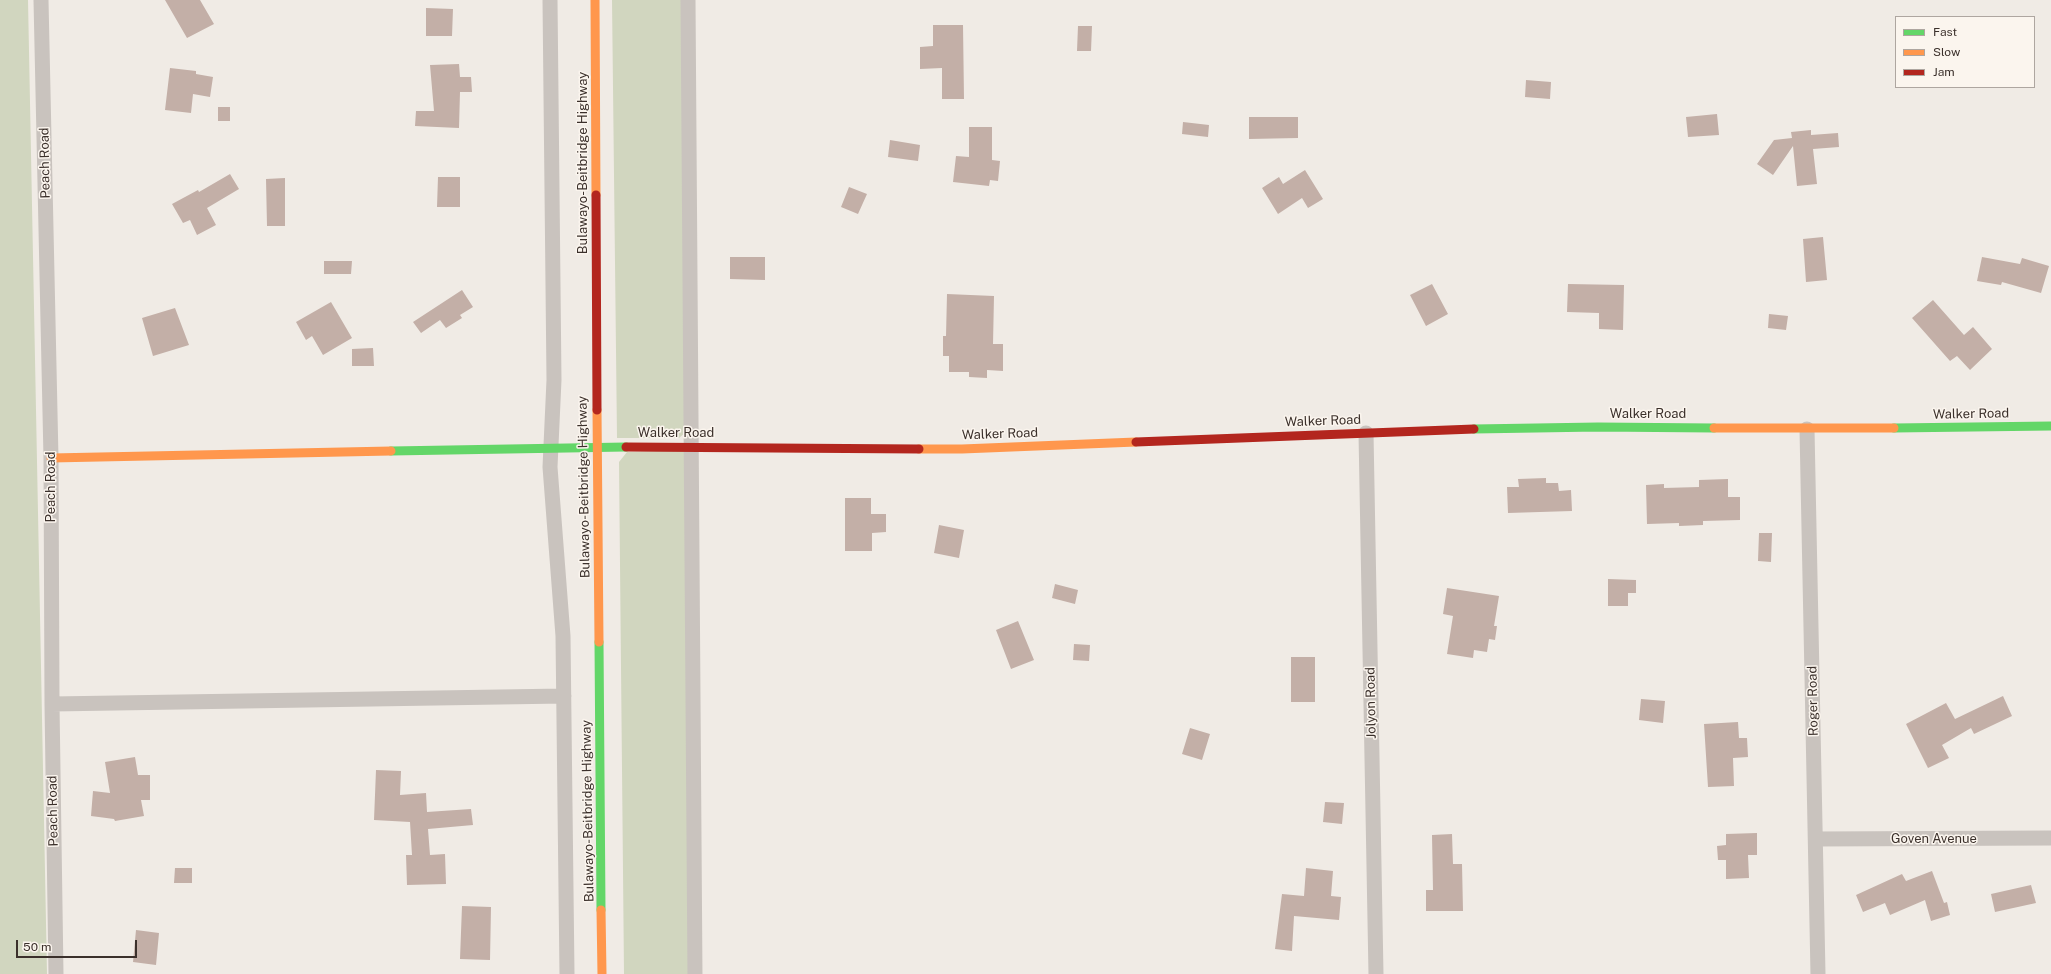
<!DOCTYPE html>
<html>
<head>
<meta charset="utf-8">
<style>
  body { margin:0 }
  #map { position:relative; width:2051px; height:974px; overflow:hidden; background:#f0ebe5; font-family:"Public Sans",sans-serif }
  canvas { display:block }
  .legend { position:absolute; left:1895px; top:16px; width:140px; height:72px; box-sizing:border-box; background:#fbf5ee; border:1px solid #aea6a0; margin:0; padding:5px 7px; list-style:none; font-size:12px; color:#3b302b }
  .legend li { display:flex; align-items:center; gap:8px; height:20px }
  .legend b { width:20px; border:1px solid #aea6a0 }
  .scale { position:absolute; left:16px; top:940px; width:121px; height:18px; box-sizing:border-box; border:2px solid #3b302b; border-top:0; padding-left:5px; font-size:12px; line-height:14px; white-space:nowrap; color:#3b302b; -webkit-text-stroke:3px #fbf5ee; paint-order:stroke }
</style>
</head>
<body>
<div id="map">
<canvas width="2051" height="974"></canvas>
<ul class="legend">
<li><b style="height:5px;background:#63d668"></b>Fast</li>
<li><b style="height:5px;background:#ff974d"></b>Slow</li>
<li><b style="height:5px;background:#b3261e"></b>Jam</li>
</ul>
<div class="scale">50 m</div>
</div>
<script>
const ctx = document.querySelector('canvas').getContext('2d');
ctx.lineJoin = 'round';
function paint(path, color) { ctx.fillStyle = color; ctx.fill(path, 'evenodd'); }
function stroke(path, color, width, dash) { ctx.strokeStyle = color; ctx.lineWidth = width; ctx.lineCap = dash ? 'butt' : 'round'; ctx.setLineDash(dash || []); ctx.stroke(path); }
function write(font, color, halo, rows, align = 'center') {
  ctx.font = font + ' "Public Sans",sans-serif'; ctx.lineWidth = 3; ctx.setLineDash([]); ctx.textBaseline = 'middle'; ctx.strokeStyle = halo; ctx.fillStyle = color; for (const [text, x, y, turn = 0] of rows) {
    ctx.save(); ctx.translate(x, y); ctx.rotate((+turn || 0) * Math.PI / 180); ctx.textAlign = isNaN(turn) ? turn : align; if (halo) ctx.strokeText(text, 0, 0); ctx.fillText(text, 0, 0); ctx.restore();
  }
}
paint(new Path2D(`
  M0 0H28L47 974H0Z
  M612 0H682L686 432 679 438H617Z
  M687 450 691 974H624L619 462 627 452Z`), '#d1d6bf');
paint(new Path2D(`
  M165 0H200L214 24 187 38Z
  M426 8 453 9 452 36H426Z
  M933 25H963L964 99H942V68L920 69V47L933 46Z
  M1078 26H1092L1091 51H1077Z
  M459 64 460 77H471L472 92H460L459 128 415 126 416 111H434L430 65Z
  M170 68 196 71V74L213 77 210 97 193 94 191 113 165 110Z
  M1526 80 1551 82 1550 99 1525 97Z
  M218 107H230V121H218Z
  M1717 114 1719 135 1688 137 1686 117Z
  M1249 117H1298V138L1249 139Z
  M1183 122 1209 125 1208 137 1182 134Z
  M969 127H992V160L1000 161 998 181 990 180 989 186 953 182 956 156 969 157Z
  M1811 130V135L1838 133 1839 147 1813 149 1817 184 1797 186 1793 146 1773 175 1757 164 1774 140 1792 138 1791 132Z
  M890 140 920 145 918 161 888 157Z
  M1305 170 1323 199 1308 208 1302 198 1278 214 1262 188 1279 177 1283 184Z
  M230 174 239 189 207 208 216 225 197 235 190 220 183 223 172 204 198 190 199 192Z
  M438 177H460V207H437Z
  M285 178V226H267L266 179Z
  M849 187 867 194 858 214 841 207Z
  M1823 237 1827 280 1806 282 1803 239Z
  M730 257H765V280L730 279Z
  M1982 257 2020 264 2022 258 2049 266 2041 293 2002 282 2001 285 1977 281Z
  M324 261H352L351 274H324Z
  M1432 284 1448 314 1426 326 1410 295Z
  M1568 284 1624 285 1623 330 1599 329V313L1567 312Z
  M462 290 473 307 460 315 462 318 446 328 440 320 421 333 413 322Z
  M947 294 994 296 993 344H1003V371L987 370V378L969 377V372H949V356H943V336H946Z
  M1933 300 1964 335 1973 327 1992 349 1970 370 1957 356 1950 361 1912 318Z
  M331 302 352 338 323 355 312 336 306 340 296 322Z
  M175 308 189 345 153 356 142 318Z
  M1769 314 1788 316 1786 330 1768 328Z
  M373 348 374 366H352V349Z
  M1546 478V483H1558L1559 491 1571 490 1572 511 1508 513 1507 487H1519L1518 479Z
  M1728 479V497H1740V520L1703 521V525L1679 526V523L1647 524 1646 485 1664 484V488L1699 487V480Z
  M845 498H871V514H886V532L872 533V551H845Z
  M939 525 964 530 959 558 934 553Z
  M1759 533H1772L1771 562 1758 561Z
  M1608 579 1636 580V593H1628V606H1608Z
  M1055 584 1078 590 1075 604 1052 598Z
  M1447 588 1499 596 1494 626H1497L1495 640 1489 639 1487 652 1474 650 1473 658 1447 654 1453 616 1443 614Z
  M1018 621 1034 660 1011 669 996 630Z
  M1074 644 1090 645 1089 661 1073 660Z
  M1291 657H1315V702H1291Z
  M2003 696 2012 716 1974 734 1971 728 1942 745 1949 758 1928 768 1906 724 1946 703 1955 719Z
  M1641 699 1665 701 1663 723 1639 720Z
  M1738 722 1739 738H1747L1748 757 1733 758 1734 786 1708 787 1704 724Z
  M1190 728 1210 734 1202 760 1182 754Z
  M135 757 138 775H150V800H141L144 816 115 821 114 819 91 816 93 791 110 793 105 762Z
  M376 770 401 771 400 795 426 793 427 812 471 809 473 825 428 829 430 855 445 854 446 884 407 885 406 855H412L410 822 374 820Z
  M1325 802 1344 803 1342 824 1323 822Z
  M1757 833V855H1748L1749 878 1726 879V860H1718L1717 846 1726 845V834Z
  M1452 834 1453 864H1462L1463 911H1426V890H1433L1432 835Z
  M175 868H192V883H174Z
  M1306 868 1333 871 1331 896 1341 897 1339 920 1294 916 1292 951 1275 949 1282 894 1304 896Z
  M1932 871 1944 903 1947 902 1950 915 1931 921 1925 900 1890 915 1885 903 1863 912 1856 895 1902 874 1906 881Z
  M2031 885 2036 903 1995 912 1991 894Z
  M462 906 491 907 490 960 460 959Z
  M136 930 159 933 156 965 133 962Z`), '#c3afa7');
stroke(new Path2D(`
  M41 0 51 458 52 704 56 974
  M550 0 554 380 550 467 563 636 567 974
  M688 0 695 974
  M1807 429 1818 974
  M1366 433 1376 974
  M52 704 564 696
  M1816 839 2051 838`), '#c9c3be', 15);
stroke(new Path2D(`
  M1894 428 2051 426
  M1474 429 1598 427 1714 428
  M391 451 626 447
  M599 642 601 910`), '#63d668', 9);
stroke(new Path2D(`
  M595 0 596 195
  M597 410 599 642
  M1714 428H1894
  M919 449H962L1136 442
  M51 458 391 451
  M601 910 602 974`), '#ff974d', 9);
stroke(new Path2D(`
  M596 195 597 410
  M1136 442 1474 429
  M626 447 919 449`), '#b3261e', 9);
write('13px', '#3b302b', '#fbf5ee', [
  ["Peach Road",45,163,-91],
  ["Bulawayo-Beitbridge Highway",583,163,-90],
  ["Walker Road",1648,414],
  ["Walker Road",1971,414,-1],
  ["Walker Road",1323,421,-2],
  ["Walker Road",676,433],
  ["Walker Road",1000,434,-2],
  ["Peach Road",51,487,-90],
  ["Bulawayo-Beitbridge Highway",584,487,-91],
  ["Roger Road",1813,701,-91],
  ["Jolyon Road",1371,703,-91],
  ["Peach Road",53,811,-91],
  ["Bulawayo-Beitbridge Highway",588,811,-91],
  ["Goven Avenue",1934,839]
]);
</script>
</body>
</html>
